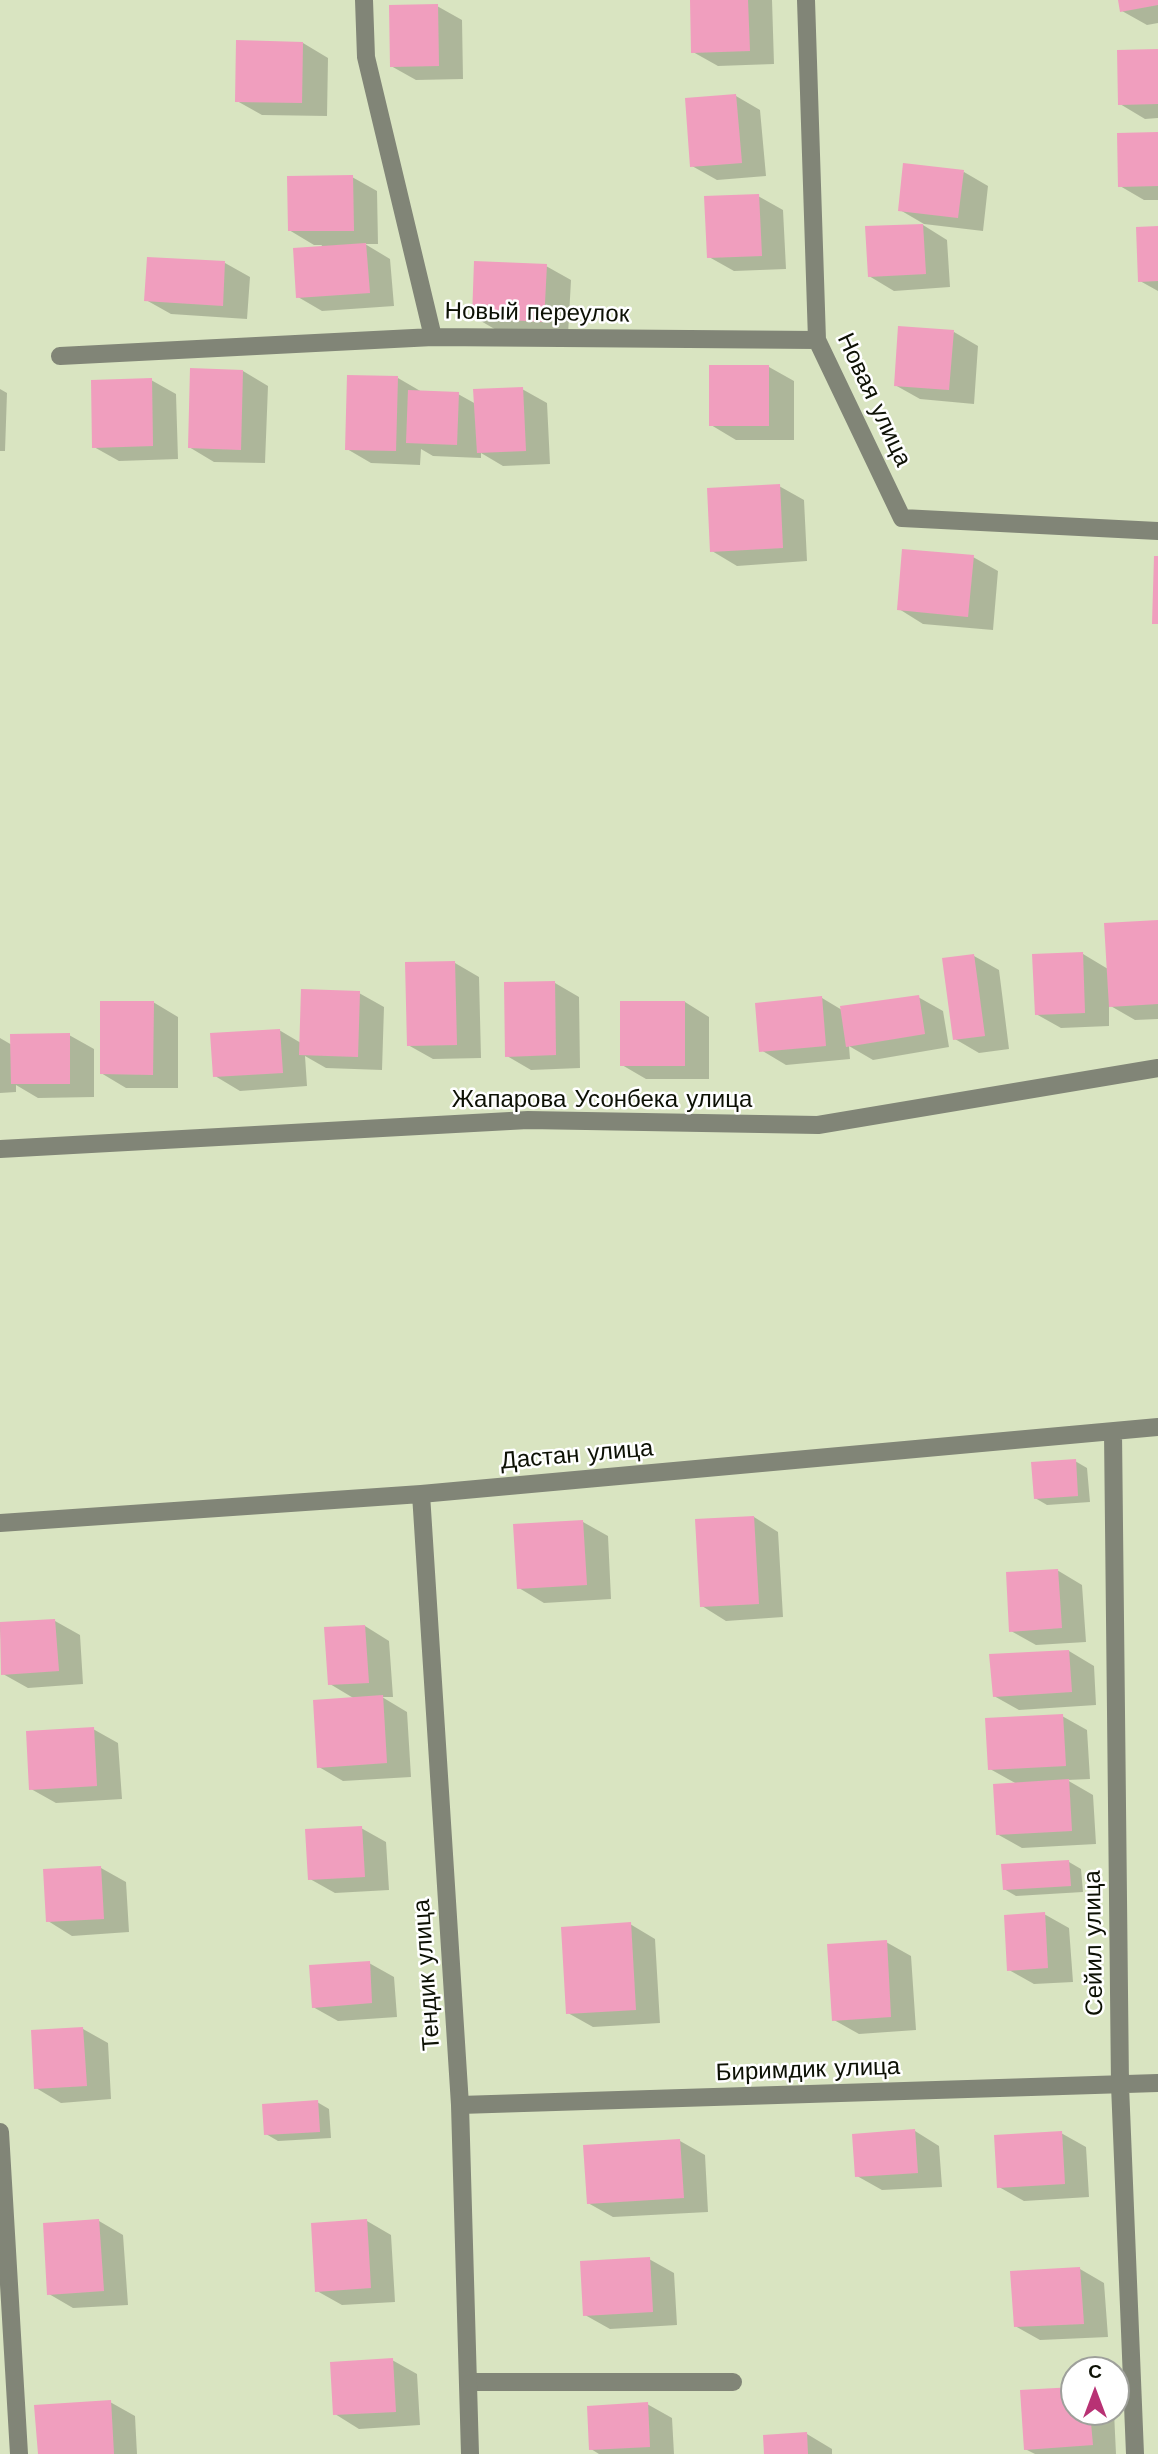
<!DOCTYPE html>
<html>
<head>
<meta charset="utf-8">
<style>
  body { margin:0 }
  #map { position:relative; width:1158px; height:2454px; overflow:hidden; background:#d9e4c1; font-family:"Work Sans",sans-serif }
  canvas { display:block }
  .north { position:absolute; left:1060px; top:2356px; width:70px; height:70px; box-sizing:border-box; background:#fff; border:2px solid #9ea09b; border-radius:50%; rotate:0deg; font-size:19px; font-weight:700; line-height:28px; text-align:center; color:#0d1105 }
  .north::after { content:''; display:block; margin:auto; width:24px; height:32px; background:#b83274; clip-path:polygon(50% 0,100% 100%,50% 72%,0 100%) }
</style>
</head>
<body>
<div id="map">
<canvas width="1158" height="2454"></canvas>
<div class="north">С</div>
</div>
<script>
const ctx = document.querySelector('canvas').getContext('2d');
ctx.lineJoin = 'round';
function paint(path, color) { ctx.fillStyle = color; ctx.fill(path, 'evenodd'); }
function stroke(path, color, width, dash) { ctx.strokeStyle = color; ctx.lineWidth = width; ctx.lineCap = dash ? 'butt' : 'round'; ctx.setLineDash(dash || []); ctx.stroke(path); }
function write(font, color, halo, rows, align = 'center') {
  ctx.font = font + ' "Work Sans",sans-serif'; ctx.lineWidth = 5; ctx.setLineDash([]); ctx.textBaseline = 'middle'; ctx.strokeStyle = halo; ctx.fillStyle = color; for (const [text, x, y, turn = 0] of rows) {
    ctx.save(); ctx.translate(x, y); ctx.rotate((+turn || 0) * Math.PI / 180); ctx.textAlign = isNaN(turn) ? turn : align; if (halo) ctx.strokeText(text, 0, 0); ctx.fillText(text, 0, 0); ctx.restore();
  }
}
paint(new Path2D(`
  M691 0H772L774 64 718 66 693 52Z
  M1120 0H1158V23L1147 25 1122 11Z
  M437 6 462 20 463 79 416 80 391 66Z
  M303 43 328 58 327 116 262 115 237 101Z
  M1158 50V118L1145 119 1120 104Z
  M736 96 760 110 766 176 717 180 692 166Z
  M1158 134V200H1144L1120 186Z
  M964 172 988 186 983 231 924 224 900 210Z
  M352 177 377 191 378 244H365L390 259 394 306 322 311 298 297 322 245H314L289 230Z
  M758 196 783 210 786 269 734 271 709 257Z
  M923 225 947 240 950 287 894 291 869 276Z
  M1158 228V291L1140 281Z
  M225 263 250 277 247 319 171 314 146 300Z
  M546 266 571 280 568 335 498 331 474 317Z
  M954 332 978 346 974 404 920 399 895 385Z
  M769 367 794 381V440H736L711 425Z
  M243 371 268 386 265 463 214 462 189 447Z
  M398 378 422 392 458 394 476 404 522 389 547 403 550 464 503 466 481 453V458L433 456 421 449 420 465 371 463 347 449Z
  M151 380 176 394 178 459 119 461 94 447Z
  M0 389 7 393 5 451H0Z
  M779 486 804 500 807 561 737 566 712 551Z
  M973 557 998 571 993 630 923 624 899 609Z
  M1158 921V1019L1135 1020 1109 1005V1026L1061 1028 1036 1014 1083 954 1108 969Z
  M974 956 999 970 1009 1049 979 1053 955 1039Z
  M455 963 479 977 481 1058 433 1059 408 1045Z
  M555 983 579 997 580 1068 531 1070 507 1056Z
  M359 993 384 1007 382 1070 326 1068 305 1056 307 1086 240 1091 215 1076 279 1030 301 1043Z
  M918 997 943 1011 949 1047 873 1060 849 1046 850 1059 786 1065 761 1050 822 998 842 1010Z
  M153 1002 178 1017V1088H126L101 1073Z
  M685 1002 709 1017V1079H646L622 1065Z
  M69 1035 94 1049V1097L38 1098 16 1085V1092L0 1093V1038L12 1045Z
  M1075 1461 1087 1468 1090 1502 1047 1505 1035 1498Z
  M754 1517 778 1532 783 1617 726 1621 702 1606Z
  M583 1522 608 1536 611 1599 544 1603 519 1588Z
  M1057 1570 1082 1585 1086 1642 1036 1645 1011 1631Z
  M55 1621 80 1635 83 1684 28 1688 3 1674 0 1624Z
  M365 1626 389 1641 393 1697H382L407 1712 411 1777 343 1781 319 1767 355 1699 330 1684Z
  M1069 1651 1094 1666 1096 1705 1019 1710 994 1696Z
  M1062 1716 1087 1730 1090 1779 1067 1780 1093 1795 1096 1844 1022 1848 997 1834 1017 1784 990 1769Z
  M93 1729 118 1743 122 1799 56 1803 31 1789Z
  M361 1828 386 1842 389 1890 335 1893 310 1879Z
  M1069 1862 1081 1869 1083 1892 1016 1896 1004 1889Z
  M101 1868 126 1882 129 1932 72 1936 48 1921Z
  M1044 1914 1069 1928 1073 1982 1034 1984 1009 1970Z
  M630 1924 655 1939 660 2023 593 2027 568 2013Z
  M886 1942 911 1956 916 2030 859 2034 834 2020Z
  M369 1963 394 1977 397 2017 338 2021 313 2007Z
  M83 2029 108 2043 111 2099 61 2103 36 2088Z
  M317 2102 329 2109 331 2138 278 2141 266 2134Z
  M915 2131 939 2146 942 2187 882 2190 857 2176Z
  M1061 2133 1086 2147 1089 2197 1024 2201 999 2187Z
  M680 2141 705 2155 708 2212 613 2217 588 2203Z
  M99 2221 123 2235 128 2305 73 2308 49 2294Z
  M367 2221 391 2235 395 2302 342 2305 317 2291Z
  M649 2259 674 2273 677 2325 610 2329 585 2315Z
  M1080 2269 1104 2283 1108 2337 1040 2340 1015 2326Z
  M392 2360 417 2374 420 2425 359 2429 335 2414Z
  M1074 2389V2412H1114L1116 2454H1035L1025 2449Z
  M110 2402 135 2416 137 2454H39Z
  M647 2404 672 2418 674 2454H599L591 2449Z
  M807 2434 832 2449V2454H766Z`), '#0003');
paint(new Path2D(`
  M690 0H748L750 51 691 53Z
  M1118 0H1158V5L1120 12Z
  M438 4 439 66 390 67 389 5Z
  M236 40 303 42 302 103 235 102Z
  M1158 49V104L1118 105 1117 50Z
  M736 94 742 163 690 167 685 98Z
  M1158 132V186L1118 187 1117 133Z
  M903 163 964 170 958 218 898 211Z
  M353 175 354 231H288L287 176Z
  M759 194 762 256 707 258 704 196Z
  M923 224 926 274 868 277 865 226Z
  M1158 226V281L1138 282 1136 227Z
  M366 243 370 293 296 298 293 248Z
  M147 257 225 261 223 306 144 301Z
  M474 261 547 264 544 322 472 318Z
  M898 326 954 330 949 390 894 386Z
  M709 365H769V426H709Z
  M190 368 243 370 241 450 188 448Z
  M347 375 398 376 396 451 345 450Z
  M152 378 153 446 92 448 91 380Z
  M523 387 526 451 477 453 473 389Z
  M408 390 459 392 457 445 406 443Z
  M780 484 783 548 710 552 707 488Z
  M902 549 974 555 968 617 897 610Z
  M1154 556H1158V624H1152Z
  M1158 920V1004L1109 1007 1104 923Z
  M1083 952 1085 1013 1035 1015 1032 954Z
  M974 954 985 1036 953 1040 942 958Z
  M455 961 457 1045 407 1046 405 962Z
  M555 981 556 1055 505 1057 504 982Z
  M301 989 360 991 358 1057 299 1055Z
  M919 995 925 1034 846 1047 840 1006Z
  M822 996 826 1046 759 1052 755 1003Z
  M100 1001H154L153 1075 100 1074Z
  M620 1001H685V1066H620Z
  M280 1029 283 1073 213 1077 210 1033Z
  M70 1033V1084H11L10 1034Z
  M1076 1459 1078 1496 1034 1499 1031 1462Z
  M754 1516 759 1604 700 1607 695 1519Z
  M583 1520 587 1585 517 1589 513 1524Z
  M1058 1569 1062 1628 1009 1632 1006 1572Z
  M55 1619 59 1671 1 1675 0 1622Z
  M365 1625 369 1683 328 1685 324 1627Z
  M1069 1650 1072 1692 993 1697 989 1654Z
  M383 1695 387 1763 317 1768 313 1700Z
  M1063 1714 1066 1766 988 1770 985 1718Z
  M94 1727 97 1786 29 1790 26 1731Z
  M1069 1779 1072 1831 996 1835 993 1784Z
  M362 1826 365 1877 308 1880 305 1829Z
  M1069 1860 1071 1886 1003 1890 1001 1864Z
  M101 1866 104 1919 46 1922 43 1869Z
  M1045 1912 1048 1968 1007 1971 1004 1915Z
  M631 1922 636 2010 566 2014 561 1927Z
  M887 1940 891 2017 832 2021 827 1944Z
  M370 1961 372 2003 312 2008 309 1965Z
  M83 2027 87 2086 34 2089 31 2030Z
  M318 2100 320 2132 264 2135 262 2104Z
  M915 2129 918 2173 855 2177 852 2134Z
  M1062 2131 1065 2184 997 2188 994 2135Z
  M680 2139 684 2198 587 2204 583 2145Z
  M99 2219 104 2291 47 2295 43 2223Z
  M367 2219 371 2288 315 2292 311 2223Z
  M650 2257 653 2312 583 2316 580 2261Z
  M1080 2267 1084 2324 1014 2327 1010 2271Z
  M393 2358 396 2412 333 2415 330 2362Z
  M1074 2387V2412H1090L1093 2445 1024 2450 1020 2390Z
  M111 2400 114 2454H38L34 2405Z
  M648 2402 650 2447 589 2450 587 2406Z
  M807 2432 808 2454H764L763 2435Z`), '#f09ebe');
stroke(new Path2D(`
  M468 2382H733`), '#818577', 18);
stroke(new Path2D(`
  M364 0 366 57 433 337 817 340
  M806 0 817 340 902 518 1158 531
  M60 356 433 337
  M0 1149 528 1120 818 1125 1158 1068
  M1113 1432 1120 2085 1135 2454
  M421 1494 460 2105 470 2454
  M0 1523 421 1494 1158 1427
  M460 2105 1158 2083
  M0 2132 19 2454`), '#818577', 18);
write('24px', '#0d1105', '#fff', [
  ["Новый переулок",537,313,1],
  ["Новая улица",874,400,65],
  ["Жапарова Усонбека улица",602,1100],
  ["Дастан улица",577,1455,-5],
  ["Сейил улица",1094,1943,-91],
  ["Тендик улица",427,1975,-94],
  ["Биримдик улица",808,2070,-2]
]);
</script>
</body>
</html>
